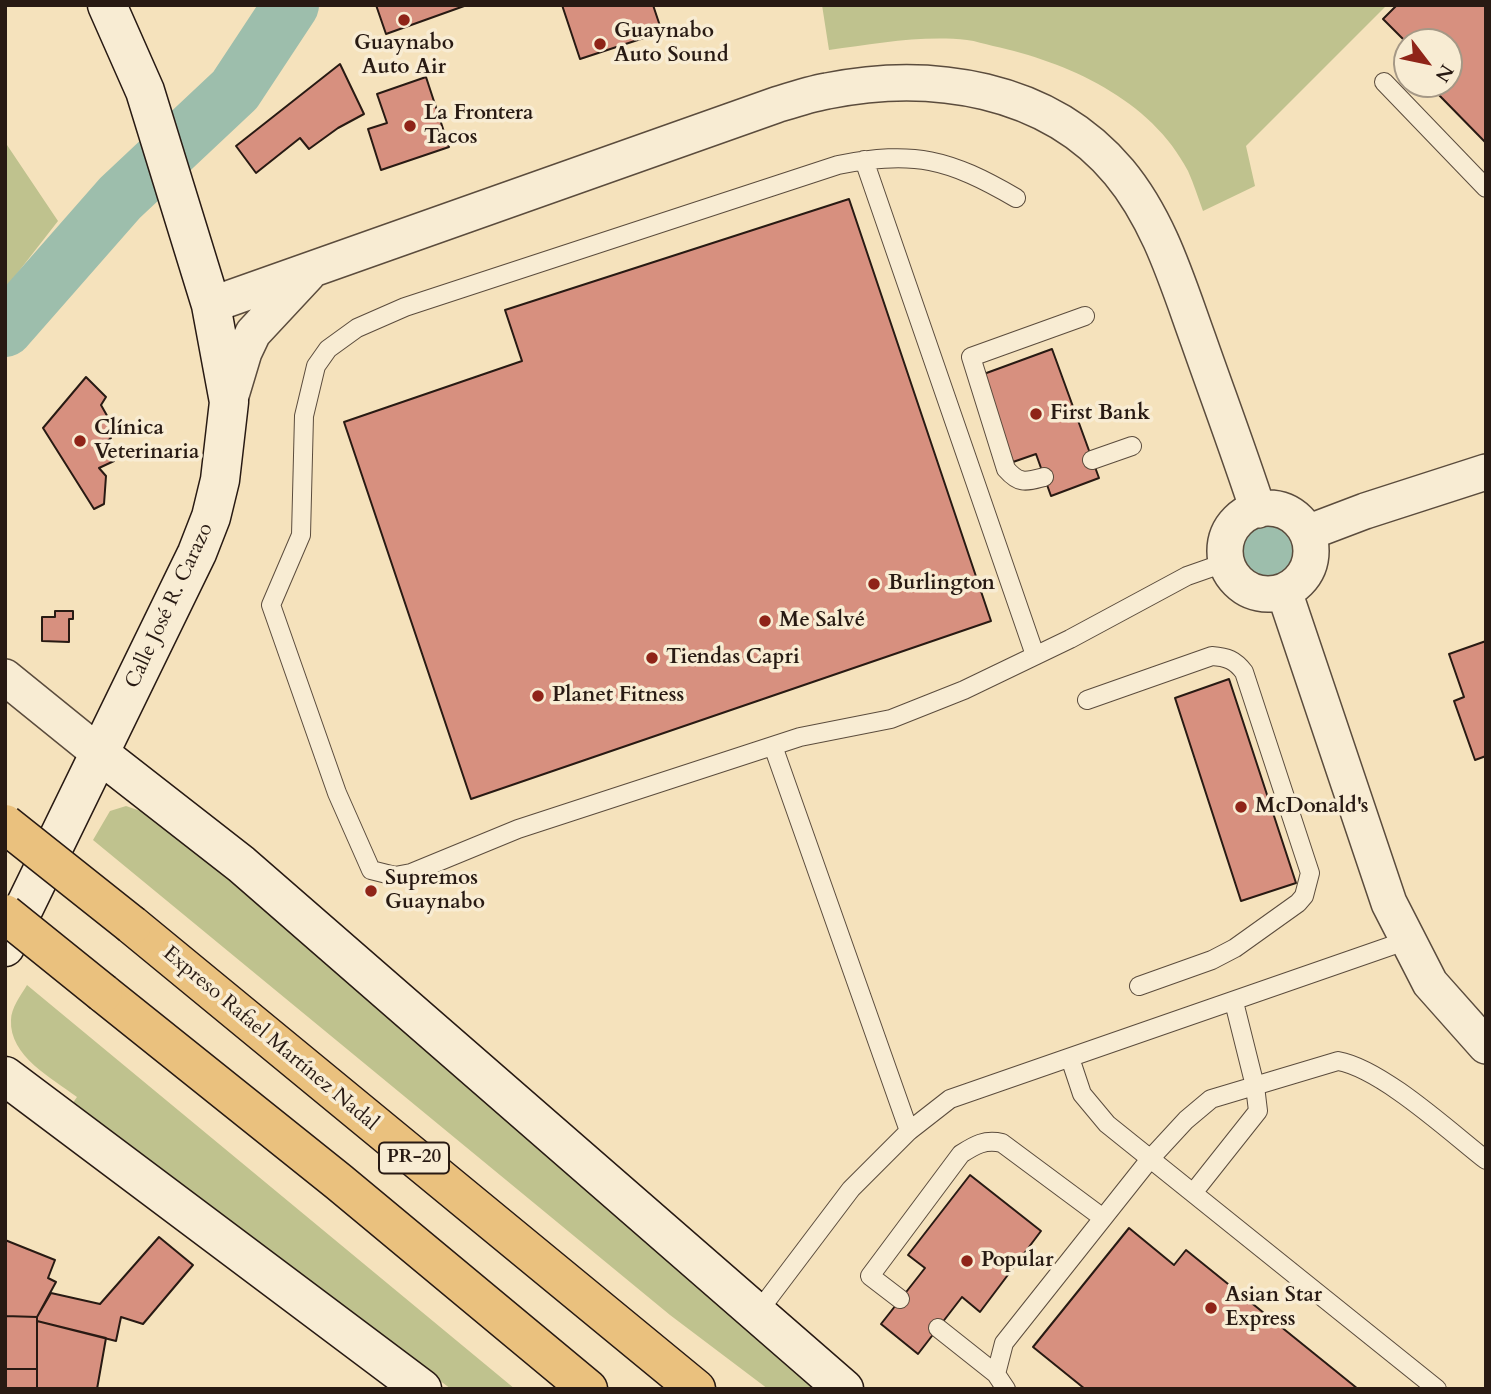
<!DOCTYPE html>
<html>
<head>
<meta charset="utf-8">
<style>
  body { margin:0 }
  #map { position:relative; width:1491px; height:1394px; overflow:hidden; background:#f5e2bc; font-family:Cardo,serif }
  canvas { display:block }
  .frame { position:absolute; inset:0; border:7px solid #281a13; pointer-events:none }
  .north { position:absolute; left:1393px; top:28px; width:70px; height:70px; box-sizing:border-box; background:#f8ecd3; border:2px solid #a59886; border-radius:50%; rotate:122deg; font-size:19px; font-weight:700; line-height:28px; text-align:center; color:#281a13 }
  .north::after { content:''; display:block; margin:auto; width:24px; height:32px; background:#8f2418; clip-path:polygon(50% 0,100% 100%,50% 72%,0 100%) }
</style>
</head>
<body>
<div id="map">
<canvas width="1491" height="1394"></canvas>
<div class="frame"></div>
<div class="north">N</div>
</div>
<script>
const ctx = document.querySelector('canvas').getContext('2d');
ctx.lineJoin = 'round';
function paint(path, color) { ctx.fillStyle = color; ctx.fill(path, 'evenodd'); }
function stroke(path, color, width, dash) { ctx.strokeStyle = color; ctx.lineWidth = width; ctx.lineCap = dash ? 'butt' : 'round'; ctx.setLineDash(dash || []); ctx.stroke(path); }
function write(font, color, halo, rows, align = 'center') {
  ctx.font = font + ' Cardo,serif'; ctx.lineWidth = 7; ctx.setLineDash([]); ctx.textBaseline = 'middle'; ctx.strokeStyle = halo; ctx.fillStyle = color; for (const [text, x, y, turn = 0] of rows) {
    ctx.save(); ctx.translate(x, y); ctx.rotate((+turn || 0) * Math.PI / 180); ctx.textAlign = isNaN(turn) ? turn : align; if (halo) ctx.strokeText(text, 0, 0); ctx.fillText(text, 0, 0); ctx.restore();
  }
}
paint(new Path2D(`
  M822 5H1387L1246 146 1255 186 1203 211C1198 198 1194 184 1188 171 1151 99 1067 62 993 46 984 44 976 41 967 40 922 35 874 44 829 50Z
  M5 142 58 221 5 289Z
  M1233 551a35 35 0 1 1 70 0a35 35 0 1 1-70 0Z
  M126 806 178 824 814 1389H768L670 1315 93 840 110 811Z
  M27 985 515 1389H451L72 1104 77 1097C52 1078 9 1056 11 1020 11 1008 21 995 27 985Z`), '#bfc28e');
const water = new Path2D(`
  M1237 550a31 31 0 1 1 62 0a31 31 0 1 1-62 0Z`);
paint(water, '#9dbeac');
stroke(water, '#6e7c6f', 2);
stroke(new Path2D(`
  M5 329 120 198 235 90 291 5`), '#9dbeac', 56);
const building = new Path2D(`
  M376 5H467L386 34Z
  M562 5H653L662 32 580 59Z
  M1397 5H1486V143L1437 93 1449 84V42L1407 43 1383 19Z
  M340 64 364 114 338 128 309 149 300 138 256 173 236 146Z
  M426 77 449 147 381 170 368 129 387 123 377 94Z
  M849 199 991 621 471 799 344 422 522 361 505 310Z
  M1052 349 1099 478 1051 496 1036 454 1013 462 981 375Z
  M86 377 106 397 101 405 114 428 107 431 111 438 105 443 114 461 99 468 106 476 104 504 94 509 43 428Z
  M55 611H73V619H69V642L42 641V617H55Z
  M1486 641V756L1475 760 1454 701 1464 697 1449 654Z
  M1229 679 1296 883 1241 901 1175 698Z
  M970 1175 1041 1231 980 1312 962 1297 918 1354 881 1324 925 1268 908 1255Z
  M1129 1228 1174 1265 1186 1250 1358 1389H1085L1033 1347Z
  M159 1237 193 1265 143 1324 121 1317 116 1341 37 1321V1317L51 1293 100 1304Z
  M5 1240 55 1260 48 1278 56 1282 37 1317 5 1316Z
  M5 1316 37 1317V1369H5Z
  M37 1321 106 1338 97 1389H37Z
  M5 1369H37V1389H5Z`);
paint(building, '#d7907f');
stroke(building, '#281a13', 2);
const lane = new Path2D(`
  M1384 82 1486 188
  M864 160 1035 655
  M1016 198C949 159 914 150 838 165L405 307 357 328 328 349 316 366 304 416 301 535 271 605 337 793 371 870 395 876 411 873 518 829 800 737 891 719 964 690 1070 639 1187 576 1227 562
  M1092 460 1132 446
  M1044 477C1025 482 1019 484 1006 469L971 357 1085 316
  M1087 700 1212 656C1227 657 1235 660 1244 672L1310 873 1304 896 1298 903 1235 948 1212 960 1139 986
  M773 746 909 1131
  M1070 1058 1082 1094 1107 1124 1437 1389
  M1193 1193 1258 1111 1255 1086 1234 1002
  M900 1299 870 1276 961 1154C975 1145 985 1139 1002 1143L1103 1218
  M758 1312 851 1189 909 1131 950 1099 1408 940
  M938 1328 996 1374
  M1006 1389 996 1374 1004 1343 1150 1159 1186 1120 1211 1099 1338 1061C1382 1069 1449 1131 1486 1160`);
const street = new Path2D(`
  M211 305 776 105C792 100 810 94 827 91 930 70 1048 87 1119 172 1159 220 1177 281 1198 339 1218 396 1239 452 1258 510
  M229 402 244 352 253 333 308 274
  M1225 551a43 43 0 1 1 86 0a43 43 0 1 1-86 0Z
  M1307 533 1365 511 1486 472
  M1284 591 1389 903 1430 983 1486 1046
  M5 677 100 754`);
const secondary = new Path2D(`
  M100 754 241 864 844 1389
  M5 947 197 553 211 517 220 480 229 402 211 305 145 91 107 5
  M5 1076 422 1389`);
const highway = new Path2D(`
  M132 925 696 1389
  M103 993 339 1182 588 1389`);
stroke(lane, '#5b4c3d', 20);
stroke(street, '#5b4c3d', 38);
stroke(secondary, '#281a13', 41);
stroke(highway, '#281a13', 41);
stroke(lane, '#f8ecd3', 18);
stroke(street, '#f8ecd3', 35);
stroke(secondary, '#f8ecd3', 38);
stroke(highway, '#eac17e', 38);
const highwayBridge = new Path2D(`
  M5 824 132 925
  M5 914 103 993`);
stroke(highwayBridge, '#281a13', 41, []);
stroke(highwayBridge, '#eac17e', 38);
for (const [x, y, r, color] of [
  [404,20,7,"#8f2418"],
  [600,44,7,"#8f2418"],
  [410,126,7,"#8f2418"],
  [1036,414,7,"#8f2418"],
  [80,441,7,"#8f2418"],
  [874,584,7,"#8f2418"],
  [765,621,7,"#8f2418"],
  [652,658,7,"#8f2418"],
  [538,696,7,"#8f2418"],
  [1241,807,7,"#8f2418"],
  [371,891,7,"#8f2418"],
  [967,1261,7,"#8f2418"],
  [1211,1308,7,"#8f2418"]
]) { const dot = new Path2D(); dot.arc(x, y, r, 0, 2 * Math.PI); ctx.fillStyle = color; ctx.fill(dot); stroke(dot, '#f8ecd3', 2.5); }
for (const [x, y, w] of [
  [414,1158,70]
]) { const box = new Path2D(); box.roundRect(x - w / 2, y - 15.5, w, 31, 5); ctx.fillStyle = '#f8ecd3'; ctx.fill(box); stroke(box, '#281a13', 2); }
write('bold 19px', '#281a13', null, [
  ["PR-20",414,1158]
]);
write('bold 21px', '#281a13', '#f8ecd3', [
  ["Guaynabo",614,32],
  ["Auto Sound",614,56],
  ["Guaynabo",404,44,"center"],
  ["Auto Air",404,68,"center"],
  ["La Frontera",424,114],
  ["Tacos",424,138],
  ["First Bank",1050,414],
  ["Clínica",94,429],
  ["Veterinaria",94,453],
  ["Burlington",888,584],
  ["Me Salvé",779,621],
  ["Tiendas Capri",666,658],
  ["Planet Fitness",552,696],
  ["McDonald's",1255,807],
  ["Supremos",385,879],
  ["Guaynabo",385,903],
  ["Popular",981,1261],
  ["Asian Star",1225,1296],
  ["Express",1225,1320]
], 'left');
write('21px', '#281a13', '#f8ecd3', [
  ["Calle José R. Carazo",170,606,-65],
  ["Expreso Rafael Martínez Nadal",270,1039,40]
]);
</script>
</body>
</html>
